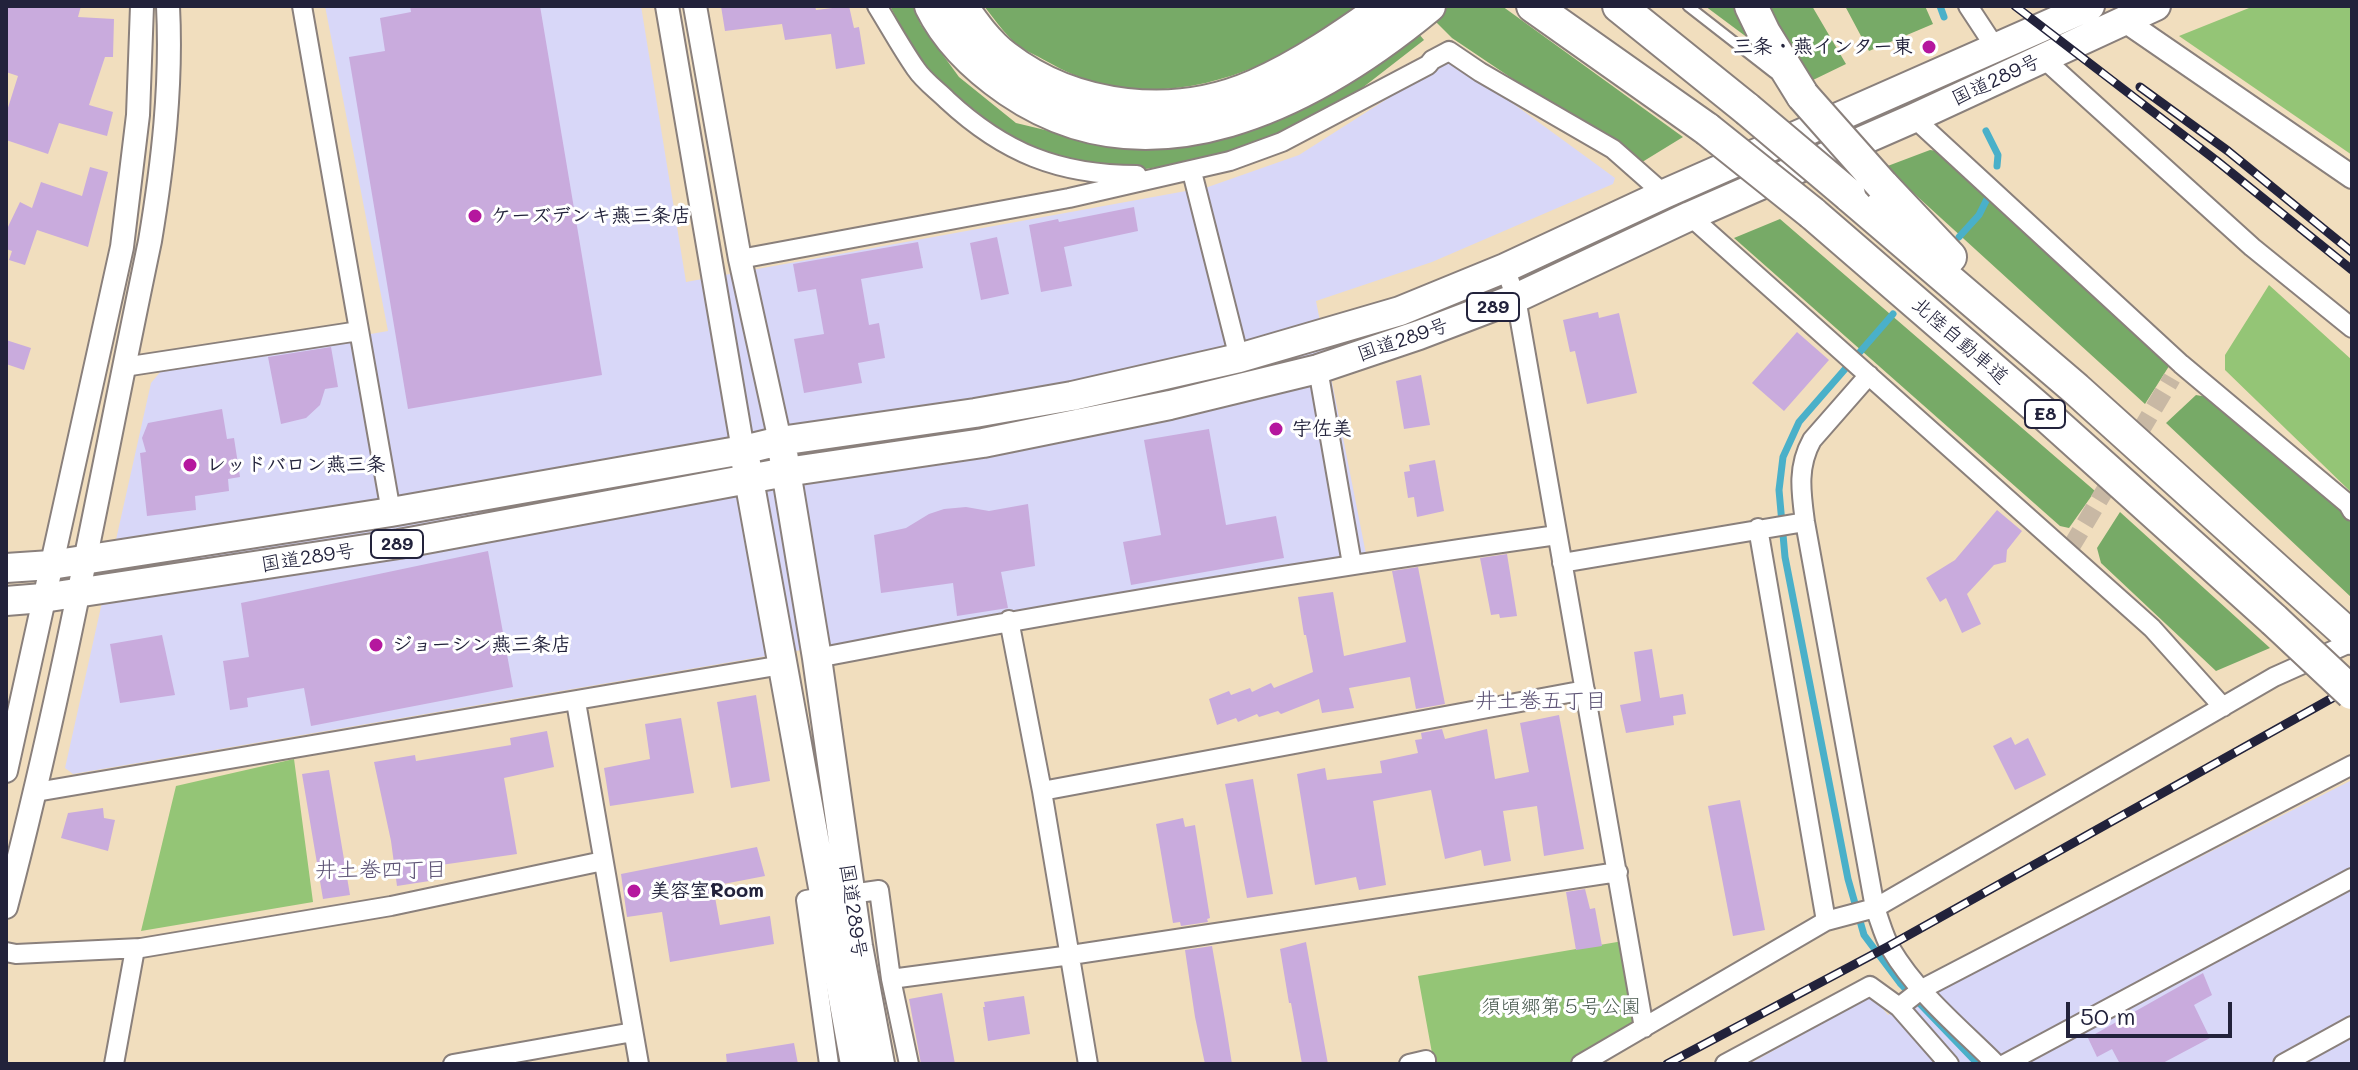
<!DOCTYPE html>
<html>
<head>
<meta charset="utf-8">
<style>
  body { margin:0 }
  #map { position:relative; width:2358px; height:1070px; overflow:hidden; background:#f1debe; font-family:Mali,sans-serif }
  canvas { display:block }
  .frame { position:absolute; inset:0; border:8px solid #22223b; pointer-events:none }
  .scale { position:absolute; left:2066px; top:1002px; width:166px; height:36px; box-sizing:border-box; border:4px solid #22223b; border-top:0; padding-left:10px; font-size:24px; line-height:28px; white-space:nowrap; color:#22223b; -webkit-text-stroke:6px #fff; paint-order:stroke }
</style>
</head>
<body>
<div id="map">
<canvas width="2358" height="1070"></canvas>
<div class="frame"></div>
<div class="scale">50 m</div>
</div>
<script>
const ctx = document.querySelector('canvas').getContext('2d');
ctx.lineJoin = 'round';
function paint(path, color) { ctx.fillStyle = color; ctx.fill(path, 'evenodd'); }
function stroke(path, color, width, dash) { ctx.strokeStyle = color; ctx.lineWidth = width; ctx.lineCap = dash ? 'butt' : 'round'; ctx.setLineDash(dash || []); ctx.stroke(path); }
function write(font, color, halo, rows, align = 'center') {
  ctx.font = font + ' Mali,"Klee One",sans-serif'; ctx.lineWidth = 6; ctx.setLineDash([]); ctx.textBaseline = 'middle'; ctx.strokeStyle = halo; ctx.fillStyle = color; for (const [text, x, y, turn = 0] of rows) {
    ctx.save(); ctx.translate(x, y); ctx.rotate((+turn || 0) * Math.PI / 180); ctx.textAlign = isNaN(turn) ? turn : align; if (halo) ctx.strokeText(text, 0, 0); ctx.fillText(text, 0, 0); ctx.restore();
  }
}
paint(new Path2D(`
  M325 6H641L686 282 1208 187 1299 155 1387 99 1436 54 1448 56 1615 178 1613 184 1432 262 1316 301 1366 554 73 774 65 768 151 383 162 370 388 331Z
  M2352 780V1064H1749L1872 996 1888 1015Z`), '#d8d7f8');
paint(new Path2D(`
  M2254 6H2352V155L2179 36Z
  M2269 285 2352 360V493L2225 370V355Z
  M294 759 313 902 141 931 176 786Z
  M1623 941 1638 1025 1574 1064H1434L1418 976Z`), '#94c576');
paint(new Path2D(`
  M890 6H913L921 25 959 77 1016 123 1070 136 1138 148 1212 135 1348 81 1419 34 1424 40 1357 92 1284 133 1223 157 1139 170 1050 157 1000 130 923 69Z
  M984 6H1360C1271 73 1152 123 1048 62 1036 55 1020 49 1011 39 1001 29 993 17 984 6Z
  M1449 6H1502L1683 137 1639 164 1452 38 1433 19Z
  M1705 6H1735L1748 38Z
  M1765 6H1812L1846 64 1811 81Z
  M1845 6H1925L1933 24 1869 51Z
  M1930 150 1945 152 1980 192 2171 363 2145 404 1885 167Z
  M1780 219 2095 491 2069 528 2060 526 1734 238Z
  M2196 395 2213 398 2352 520V598L2166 423Z
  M2120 512 2270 648 2216 671 2101 563 2097 548Z`), '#77aa67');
stroke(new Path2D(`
  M1940 6 1944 17
  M1986 131 1998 155 1997 166
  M1959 237 1979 215 1987 199
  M1893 314 1799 422 1783 457 1779 490 1785 557 1848 879 1864 935 1900 983 1978 1064`), '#4ab0c9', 7);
paint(new Path2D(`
  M6 6H81L78 17 114 19 113 57H105L89 105 113 112 107 136 59 123 48 154 6 140V114L18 76 6 72Z
  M410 6H540L602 375 408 409 349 57 385 51 380 18 411 12Z
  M721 6H815L816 10 849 6 854 28 859 27 865 64 836 69 831 34 785 40 782 24 725 31Z
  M90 167 108 172 88 247 37 230 25 265 9 260 12 251 6 249V231L20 202 32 208 41 182 82 196Z
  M1134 207 1138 231 1064 247 1072 286 1041 292 1029 225 1058 219 1059 222Z
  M997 237 1009 294 981 300 970 243Z
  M918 242 923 268 861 279 869 325 879 323 885 358 858 363 862 383 804 393 794 339 824 334 816 289 798 292 793 264Z
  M1598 312 1599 318 1619 313 1637 393 1587 404 1575 351 1570 352 1563 320Z
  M1797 332 1829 360 1784 411 1752 383Z
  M6 340 31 348 24 370 6 364Z
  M331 347 338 387 325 389 320 405 306 418 281 424 268 357Z
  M1421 375 1430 425 1404 429 1396 381Z
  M222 409 227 439 234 438 240 477 228 479 229 491 195 496 196 510 147 516 140 453 146 452 142 438 148 423Z
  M1209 429 1226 525 1276 516 1284 558 1131 585 1123 542 1161 535 1144 440Z
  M1435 460 1444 511 1417 517 1414 497 1408 498 1404 472 1410 471 1409 465Z
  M1028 504 1035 566 1001 572 1008 608 957 616 953 583 881 593 874 535 906 528 929 514 944 509 966 507 989 511Z
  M1997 510 2022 531 2007 550 2006 562 1994 565 1967 594 1981 624 1962 633 1946 598 1940 602 1926 578 1955 560Z
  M488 551 513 687 311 726 304 688 247 698 248 707 230 710 223 661 249 657 241 603Z
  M1507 554 1517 616 1500 618 1499 614 1491 615 1480 558Z
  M1418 567 1445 704 1416 709 1410 677 1349 688 1354 708 1322 713 1319 699 1281 714 1278 711 1259 717 1257 714 1238 722 1236 718 1217 725 1209 699 1229 691 1231 695 1250 688 1252 692 1271 683 1274 688 1313 672 1306 635H1304L1298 597 1333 592 1344 656 1406 642 1392 571Z
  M162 635 175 695 120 703 110 644Z
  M1652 649 1660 698 1683 694 1686 714 1673 716 1674 725 1626 733 1620 705 1641 701 1634 652Z
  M756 695 770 781 731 788 717 702Z
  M1559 715 1584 849 1544 856 1537 806 1503 811 1511 861 1484 866 1481 850 1445 859 1431 790 1373 801 1386 885 1359 890 1356 877 1315 885 1297 774 1325 768 1327 780 1382 773 1380 761 1418 753 1415 740 1422 739 1421 733 1442 729 1445 739 1487 729 1495 779 1529 772 1520 723Z
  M681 718 694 793 610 806 604 768 650 759 645 724Z
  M547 731 554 767 504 778 517 854 434 866 436 880 397 886 391 841 374 762 415 755 416 761 511 745 510 738Z
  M2011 737 2015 745 2028 738 2046 775 2015 790 1993 746Z
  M329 770 350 895 323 899 302 774Z
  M1253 779 1273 894 1247 898 1225 784Z
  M1740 800 1765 930 1733 936 1708 806Z
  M103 808 104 818 115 820 108 851 61 838 68 813Z
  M1183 818 1185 827 1195 825 1210 918 1207 919 1208 922 1181 926 1180 922 1173 923 1156 824Z
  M757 847 765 876 713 886 720 925 770 916 774 944 670 962 662 912 627 917 621 874Z
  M1585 889 1590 909 1595 908 1602 946 1576 950 1566 892Z
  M1306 942 1317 1004 1328 1064H1302L1291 1003H1289L1280 949Z
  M1212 946 1225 1020 1232 1064H1205L1195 1017 1185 950Z
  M2203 973 2212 995 2194 1005 2210 1038 2161 1064H2120L2112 1049 2097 1057 2088 1038Z
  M942 993 955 1064H921L909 999Z
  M1024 996 1030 1034 988 1041 983 1007H985L984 1002Z
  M794 1043 798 1064H727L726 1054Z`), '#c9abdd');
stroke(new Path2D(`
  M2071 547 2172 378`), '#c8b8a4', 18, [18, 9]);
const service = new Path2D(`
  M1688 6 1774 73`);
const minor = new Path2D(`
  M302 6 391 512
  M877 6C890 27 902 49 916 69 924 81 937 90 947 100 1004 153 1059 175 1137 175
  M1968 6 1995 47
  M2043 58 2252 247 2352 328
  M1914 118 2181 364 2348 504 2352 511
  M1192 172 1239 358
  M1690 216 2152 628 2223 707
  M740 259 1069 198 1230 161 1282 142 1428 65 1432 60 1449 51 1480 72 1613 149 1664 194
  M1505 268 1516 298 1644 1028
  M124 367 359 331
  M1318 369 1352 564
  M1869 375 1812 440C1797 467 1801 492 1805 522L1875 908C1880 921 1884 937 1891 949 1917 993 1960 1028 1996 1064
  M1758 528 1826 921
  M1562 563 1805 522
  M1009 620 1042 791 1088 1064
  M817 658C1063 610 1309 570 1557 535
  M576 702 639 1064
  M1042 791 1585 690
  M36 792 782 665
  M851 894 879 890 891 979 909 1064
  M824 897 806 900 829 1064
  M6 952 16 954 140 948
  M891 979 1071 955 1618 872
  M1899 1007 1922 989 2352 765
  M114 1064 135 949 391 906 603 861
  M453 1064 633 1032
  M1409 1064 1426 1060V1064
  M1581 1064 1826 921 1875 908 2274 677 2352 642
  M1725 1064 1870 986 1899 1007 1949 1064
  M2005 1064 2352 878
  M2283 1064 2352 1026`);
const tertiary = new Path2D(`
  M667 6 743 450
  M695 6 740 259 780 441
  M2125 21 2352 177
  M6 771 122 247 138 115 142 6
  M6 907C64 687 103 464 150 241 163 163 172 85 168 6`);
const trunk = new Path2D(`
  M783 453 817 658 858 946 880 1064
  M746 463 855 1064
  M6 568 51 565 391 512 743 450 780 441 975 413 1072 396 1239 358 1400 311 1505 268 1664 194 2090 6
  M6 601 43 598 399 544 786 472 983 443 1170 405 1318 369 1419 335 1516 298 1690 216 1914 118 2156 6`);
const motorway = new Path2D(`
  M931 6C948 41 977 68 1009 90 1151 187 1313 102 1429 6
  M961 6C974 25 987 43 1005 57 1075 111 1175 121 1255 86 1302 65 1344 36 1386 6
  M1533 6 1707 129
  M1619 6 1747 109
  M1751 6 1764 33 1803 96
  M1882 185 1950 257
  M1849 195 2076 389 2352 638
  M1812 213 2048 417 2274 620`);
stroke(service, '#8a807c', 13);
stroke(minor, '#8a807c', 22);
stroke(tertiary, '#8a807c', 26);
stroke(trunk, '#8a807c', 32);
stroke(motorway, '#8a807c', 36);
stroke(service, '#fff', 9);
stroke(minor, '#fff', 18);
stroke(tertiary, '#fff', 22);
stroke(trunk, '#fff', 28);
stroke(motorway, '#fff', 32);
const rail = new Path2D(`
  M2015 6 2217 161 2352 270
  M2140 87 2228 151 2352 252
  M1667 1064 1889 946 2352 687`);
stroke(rail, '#22223b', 9);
stroke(rail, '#fff', 6, [18]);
const motorwayBridge = new Path2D(`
  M1803 96 1882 185
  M1747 109 1849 195
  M1707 129 1812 213
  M2274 620 2352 693`);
stroke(motorwayBridge, '#8a807c', 36, []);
stroke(motorwayBridge, '#fff', 32);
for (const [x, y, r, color] of [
  [1929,47,8,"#b5179e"],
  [475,216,8,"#b5179e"],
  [1276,429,8,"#b5179e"],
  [190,465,8,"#b5179e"],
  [376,645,8,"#b5179e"],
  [634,891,8,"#b5179e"]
]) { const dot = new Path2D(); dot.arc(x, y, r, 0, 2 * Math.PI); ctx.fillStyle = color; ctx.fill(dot); stroke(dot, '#fff', 3); }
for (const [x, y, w] of [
  [1493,307,52],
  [2045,414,40],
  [397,544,52]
]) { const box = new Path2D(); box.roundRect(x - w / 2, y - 14, w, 28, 6); ctx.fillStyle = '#fff'; ctx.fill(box); stroke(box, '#22223b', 2); }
write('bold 18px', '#22223b', null, [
  ["289",1493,307],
  ["E8",2045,414],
  ["289",397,544]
]);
write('bold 20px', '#22223b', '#fff', [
  ["三条・燕インター東",1913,47,"right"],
  ["ケーズデンキ燕三条店",491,216],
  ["宇佐美",1292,429],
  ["レッドバロン燕三条",206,465],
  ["ジョーシン燕三条店",392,645],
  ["美容室Room",650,891]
], 'left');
write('20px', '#22223b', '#fff', [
  ["国道289号",1996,80,-25],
  ["国道289号",1403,340,-19],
  ["北陸自動車道",1960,341,41],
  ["国道289号",308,558,-9],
  ["国道289号",853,911,82]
]);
write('20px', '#4a5b50', '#fff', [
  ["須頃郷第５号公園",1561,1007]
]);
write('22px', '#5c5274', '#fff', [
  ["井土巻五丁目",1541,701],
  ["井土巻四丁目",381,870]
]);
</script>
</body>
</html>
